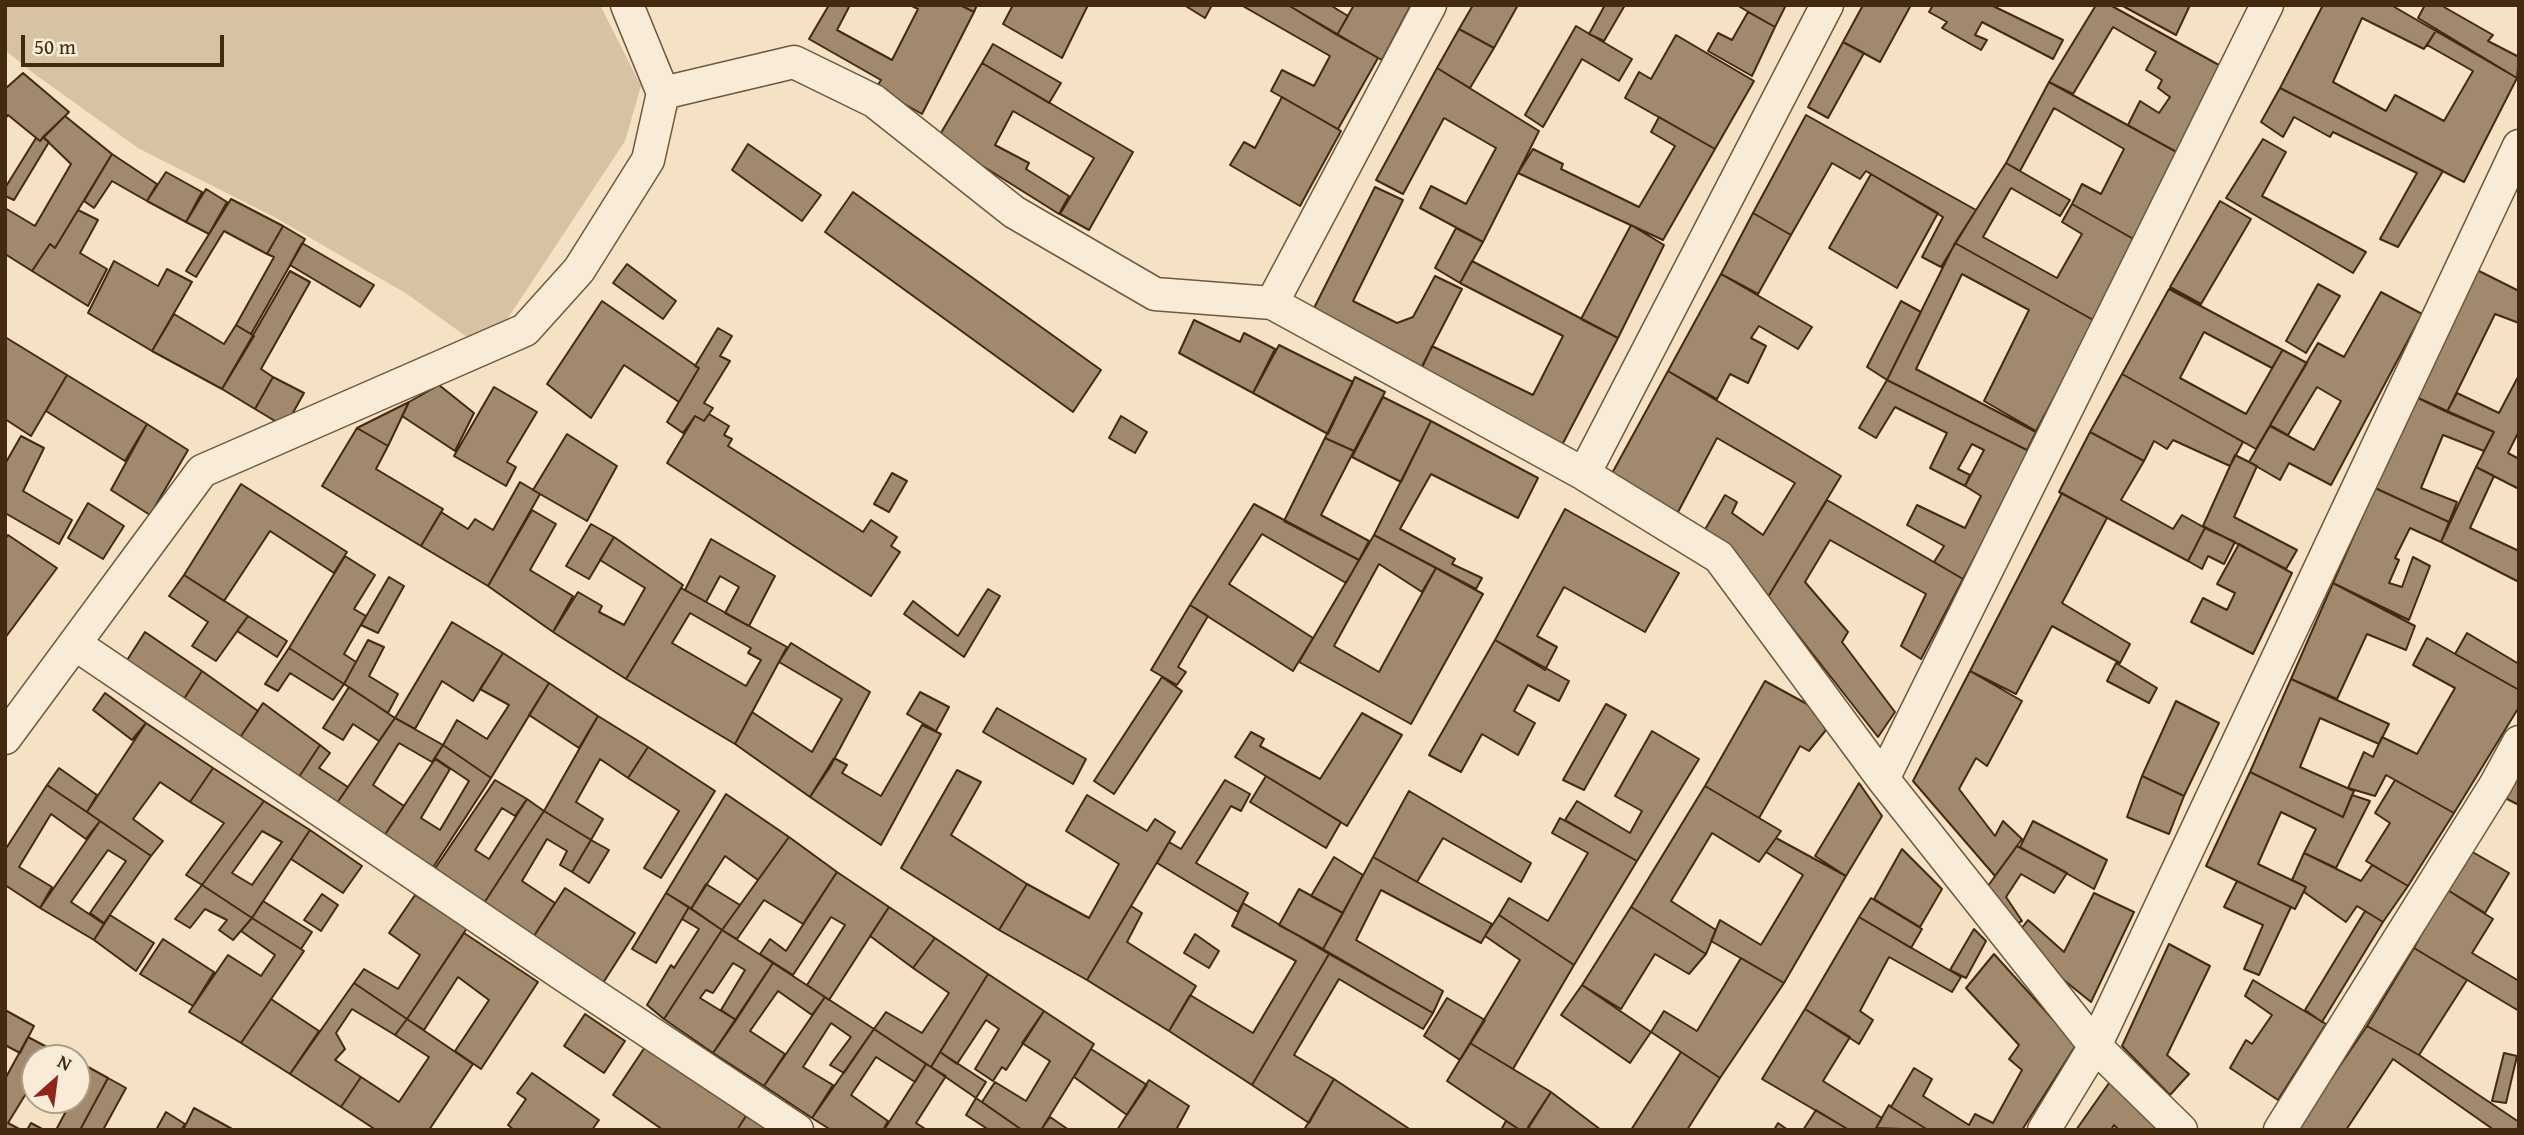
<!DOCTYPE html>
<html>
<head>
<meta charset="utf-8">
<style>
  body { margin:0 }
  #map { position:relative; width:2524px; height:1135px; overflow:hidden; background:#f5e1c3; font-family:"Gentium Book Plus",serif }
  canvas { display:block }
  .frame { position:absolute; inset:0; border:7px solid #442a0f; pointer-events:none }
  .north { position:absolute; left:21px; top:1044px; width:70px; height:70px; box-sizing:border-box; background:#f8ecd8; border:2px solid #b09e88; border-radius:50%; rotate:28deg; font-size:19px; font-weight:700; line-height:28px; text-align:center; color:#442a0f }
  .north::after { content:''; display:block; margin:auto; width:24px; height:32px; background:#8f2418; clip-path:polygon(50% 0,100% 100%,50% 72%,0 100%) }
  .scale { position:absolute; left:21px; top:35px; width:203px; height:32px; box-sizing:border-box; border:4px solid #442a0f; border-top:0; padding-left:9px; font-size:21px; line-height:24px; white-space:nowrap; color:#442a0f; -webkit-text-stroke:5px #f8ecd8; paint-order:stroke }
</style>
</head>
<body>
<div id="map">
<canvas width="2524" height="1135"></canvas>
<div class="frame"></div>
<div class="north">N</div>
<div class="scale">50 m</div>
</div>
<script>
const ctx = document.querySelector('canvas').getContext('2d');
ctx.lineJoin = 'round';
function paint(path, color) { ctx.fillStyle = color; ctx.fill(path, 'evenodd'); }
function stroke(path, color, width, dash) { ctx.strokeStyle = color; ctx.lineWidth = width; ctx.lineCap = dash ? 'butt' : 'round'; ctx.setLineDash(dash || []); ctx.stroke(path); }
paint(new Path2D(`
  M5 5H600L641 86 625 141 504 324 474 342 407 294 276 218 138 148 33 73 5 50Z`), '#d7c2a4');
const building = new Path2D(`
  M829 5H850L837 30 892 60 918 9 910 5H960L974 12 922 114 876 88 881 80 809 39Z
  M960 5H977L974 12Z
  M1013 5H1088L1062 58 1003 24Z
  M1184 5H1212L1205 18Z
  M1241 5H1288L1378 58 1338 129 1271 91 1282 70 1314 86 1330 56Z
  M1288 5H1330L1348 16 1337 35Z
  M1354 5H1411L1382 60 1337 35Z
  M1473 5H1518L1494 48 1459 29Z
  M1605 5H1625L1604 41 1589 34Z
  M1741 5H1786L1775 27 1740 7Z
  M1863 5H1911L1880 62 1843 42Z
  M1933 5H1991L2063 40 2053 59 1982 22 1975 35 1987 40 1981 50 1942 28 1947 22 1929 12Z
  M2096 5H2110L2228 70 2182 155 2128 125 2140 101 2159 113 2170 97 2158 88 2162 80 2146 70 2156 52 2113 27 2073 94 2049 82Z
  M2121 5H2190L2176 35Z
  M2323 5H2391L2517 78 2464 182 2280 88ZM2362 18 2424 49 2437 29 2427 45 2473 71 2444 121 2395 95 2386 111 2333 82Z
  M2425 5H2445L2444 7 2493 35 2488 41 2519 57 2517 78 2418 18Z
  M1748 12 1775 27 1752 76 1708 51 1718 33 1732 40Z
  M1576 26 1632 59 1619 81 1582 59 1543 127 1525 115Z
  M1459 29 1494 48 1470 88 1437 68Z
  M1676 35 1754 81 1715 149 1625 98 1639 72 1651 79Z
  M1843 42 1864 53 1828 118 1808 107Z
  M993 44 1061 83 1049 103 982 63Z
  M982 63 1133 152 1089 230 1060 214 1094 158 1013 111 995 145 1029 163 1026 169 1069 196 1059 214 938 138Z
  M1437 68 1539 131 1483 242 1420 208 1431 186 1466 204 1496 148 1444 118 1403 194 1376 180Z
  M23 73 69 112 40 141 8 115 5 119V89Z
  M2049 82 2182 155 2137 241 2072 204 2082 184 2101 194 2124 149 2054 108 2020 171 2006 163Z
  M2280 88 2443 171 2398 247 2380 239 2417 173 2333 132 2330 137 2294 117 2283 137 2261 122Z
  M1282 97 1341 131 1300 206 1230 165 1244 142 1255 148Z
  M1806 115 1976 210 1941 267 1922 257 1943 217 1866 171 1860 179 1832 163 1791 235 1753 213Z
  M65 116 112 154 55 248 50 244 32 271 5 254V208L35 226 71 164 43 137Z
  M1659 117 1715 149 1663 240 1518 173 1533 149 1563 164 1561 169 1639 207 1675 146 1651 132Z
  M43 137 49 142 14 200 5 196V188L36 138 40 141Z
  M2263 139 2286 152 2262 196 2366 252 2353 273 2226 198Z
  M748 144 821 195 802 221 732 170Z
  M112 154 157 184 147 201 112 181 94 208 84 201Z
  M2006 163 2070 200 2060 216 2011 188 1983 237 2057 278 2082 234 2062 222 2072 204 2137 241 2095 321 1955 243Z
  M166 172 202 192 186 222 147 201Z
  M1871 174 1938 213 1897 288 1829 248Z
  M1375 187 1403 200 1353 301 1397 323 1413 317 1435 276 1462 289 1419 372 1310 316Z
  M206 189 227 202 209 234 186 222Z
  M853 192 1101 370 1073 412 825 232Z
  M231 199 283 226 267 254 224 231 196 277 186 271Z
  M2220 201 2251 219 2201 304 2170 287Z
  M78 210 98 220 80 253 107 269 88 306 32 271 50 244 55 248Z
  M1753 213 1791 235 1758 294 1721 274Z
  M1631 225 1664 245 1618 338 1581 319Z
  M283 226 305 239 251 334 236 325 274 257 267 254Z
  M1456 228 1483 242 1460 283 1435 268Z
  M302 243 374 285 360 307 290 265Z
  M1955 243 2095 321 2036 431 1984 401 2029 310 1962 274 1916 369 2036 432 2027 450 1887 380Z
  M114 261 158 286 167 269 192 282 152 351 88 313Z
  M1472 261 1618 338 1561 447 1419 374 1432 346 1533 395 1563 336 1460 283Z
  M627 264 676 301 663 319 613 283Z
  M2475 269 2519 291V323L2495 314 2447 412 2416 397Z
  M290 271 310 282 261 369 273 377 255 409 222 389Z
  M1721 274 1812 327 1798 349 1759 326 1751 338 1766 346 1748 383 1730 374 1717 399 1668 371Z
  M2318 284 2340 296 2306 353 2286 341Z
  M2169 289 2307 363 2256 449 2122 374ZM2204 332 2272 368 2282 351 2246 414 2180 378Z
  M2381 292 2422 314 2331 485 2289 463 2280 480 2249 462 2270 426 2314 450 2341 401 2317 387 2288 435 2270 425 2318 343 2344 357Z
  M602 301 699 368 679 402 624 365 591 418 547 384Z
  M1901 301 1921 312 1887 380 1867 367Z
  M174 314 224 344 236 325 254 336 222 389 152 351Z
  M1194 320 1240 342 1244 333 1275 349 1253 393 1179 353Z
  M718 328 732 336 720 356 730 361 704 403 713 408 704 421 695 416 683 433 667 422 699 368 695 366Z
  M5 337 67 375 31 436 5 419Z
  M1279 345 1353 382 1328 434 1253 393Z
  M1668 371 1841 476 1768 597 1703 533 1725 495 1737 502 1732 513 1763 535 1795 483 1717 438 1677 514 1610 477Z
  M2122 374 2243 442 2230 466 2173 440 2167 449 2154 441 2144 461 2090 432Z
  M67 375 147 424 125 461 46 411Z
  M2519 375V431L2508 453 2519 459V489L2476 467 2494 432 2447 412 2457 393 2499 413Z
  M273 377 304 393 285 427 255 409Z
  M1355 377 1385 392 1354 451 1325 438Z
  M1887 380 2031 452 1963 579 1934 562 1944 546 1907 525 1917 505 1965 528 1981 496 1965 486 1984 450 1972 444 1958 469 1970 475 1965 486 1930 468 1947 433 1895 407 1876 438 1859 428Z
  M439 385 474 413 455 451 402 416 409 402Z
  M494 387 537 412 507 462 516 467 506 486 454 456Z
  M1383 397 1431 421 1401 482 1352 457Z
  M2416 397 2494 432 2484 451 2443 435 2421 488 2457 502 2449 522 2375 488Z
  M409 402 388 446 357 428Z
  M709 414 729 426 724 435 732 439 728 446 863 532 871 520 897 537 891 546 900 552 871 596 667 463 695 416 704 421Z
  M1121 416 1147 432 1135 453 1109 438Z
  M1431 421 1538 478 1518 518 1431 474 1400 529 1455 559 1452 564 1482 578 1476 589 1374 535Z
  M147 424 188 450 150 515 111 490Z
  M357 428 388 446 376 469 443 509 421 546 322 486Z
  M2090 432 2144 461 2121 500 2173 529 2182 515 2205 528 2188 561 2059 492Z
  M567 434 617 466 587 521 533 490Z
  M21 436 44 448 23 491 72 520 59 544 5 513V464Z
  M1325 438 1354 451 1321 515 1369 541 1359 560 1284 521Z
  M2235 455 2257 466 2234 517 2297 550 2286 569 2203 526Z
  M2476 467 2494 476 2470 528 2519 551V582L2441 542Z
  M892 473 907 481 889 512 874 504Z
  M520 482 540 494 488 586 421 546 441 512 468 529 475 519 493 530Z
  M241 484 347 552 334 573 270 531 224 601 184 575Z
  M2375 488 2449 522 2441 542 2410 528 2395 558 2399 560 2389 583 2402 587 2413 557 2430 566 2409 620 2333 583Z
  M2062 493 2107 518 2062 603 2130 644 2120 663 2052 626 2016 694 1970 671Z
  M1827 500 1963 579 1921 659 1901 646 1926 594 1830 540 1805 582 1848 632 1842 642 1895 712 1878 737 1768 597Z
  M88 503 124 526 103 559 68 538Z
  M1254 504 1359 560 1346 583 1262 534 1229 584 1313 638 1293 671 1190 605Z
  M1565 509 1679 573 1645 632 1564 587 1537 636 1557 647 1545 670 1495 640Z
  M532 510 556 524 530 570 573 596 553 632 488 586Z
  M591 524 614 537 589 579 566 566Z
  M2205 528 2235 542 2224 564 2208 556 2202 569 2188 561Z
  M8 535 57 568 5 638V539Z
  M1374 535 1436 568 1422 592 1379 564 1334 646 1379 672 1436 568 1483 594 1411 724 1299 662Z
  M614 537 683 585 626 679 553 632 578 592 602 606 599 612 624 625 645 588 600 560Z
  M711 539 775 576 749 626 725 613 739 587 720 576 706 602 685 590Z
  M2239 544 2292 573 2253 654 2191 622 2203 598 2227 610 2235 593 2217 584Z
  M345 556 375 575 354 609 366 616 344 654 356 662 344 684 289 648Z
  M184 575 248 616 216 661 192 646 208 622 169 596Z
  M389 577 404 586 378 633 361 625Z
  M2333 583 2415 626 2406 650 2367 634 2337 699 2291 679Z
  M681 588 787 647 735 744 626 679ZM690 613 751 648 748 653 761 660 746 686 672 643Z
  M988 589 1000 596 964 657 904 614 913 601 958 636Z
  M1190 605 1208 616 1178 667 1186 672 1177 685 1151 670Z
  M248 616 287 641 277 657 237 631Z
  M452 622 503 653 473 701 442 681 415 729 395 718Z
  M145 632 202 671 182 702 124 665Z
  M2467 633 2519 664V690L2455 654Z
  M2427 638 2519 690V707L2454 813 2386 775 2375 796 2348 788 2364 752 2373 757 2382 737 2417 754 2455 688 2413 665Z
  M368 640 384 647 369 676 398 694 388 713 344 684Z
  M1495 640 1569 681 1559 701 1528 685 1514 711 1535 723 1518 755 1482 734 1461 772 1429 755Z
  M791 643 870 692 830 767 810 797 735 744 752 712 812 752 842 699 779 662Z
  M289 648 344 684 333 700 290 673 278 691 265 684Z
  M503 653 549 683 491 778 443 745 457 720 487 739 509 705 480 689Z
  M2116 663 2157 688 2149 703 2107 681Z
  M202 671 258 711 237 742 182 702Z
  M1970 671 2022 701 1987 766 1976 758 1959 789 1995 836 2003 821 2022 839 1995 876 1913 781Z
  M1162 677 1182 691 1114 794 1094 781Z
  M2291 679 2389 724 2379 744 2320 718 2300 767 2354 791 2343 817 2250 772Z
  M1765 681 1816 709 1826 730 1809 751 1800 746 1759 818 1705 786Z
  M549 683 598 716 579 748 529 715Z
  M349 687 395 718 379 741 353 724 343 740 323 728Z
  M920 692 949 707 936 731 907 714Z
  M105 693 146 723 132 740 93 710Z
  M2176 701 2219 723 2184 796 2142 776Z
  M263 703 320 745 295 783 237 742Z
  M1606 704 1626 715 1584 790 1563 780Z
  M997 708 1086 759 1073 784 983 732Z
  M1362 713 1402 735 1347 826 1235 757 1251 732 1264 739 1260 746 1320 779Z
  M598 716 648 747 628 778 600 759 576 802 603 819 591 840 544 811Z
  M395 718 443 745 432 762 399 743 373 785 404 806 384 836 335 806Z
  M146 723 213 768 190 802 160 782 133 819 163 841 151 856 87 812Z
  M922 725 941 734 881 845 810 797 834 758 847 765 842 773 881 796Z
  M1652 731 1699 759 1637 861 1565 820 1577 801 1630 833 1642 811 1615 796Z
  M320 745 330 753 319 768 348 787 335 806 295 783Z
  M443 745 491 778 432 869 384 836 435 759 450 769 421 818 440 830 469 781 435 758Z
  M648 747 715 791 661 878 644 868 679 811 628 778Z
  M2519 766V805L2501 796Z
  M59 768 97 795 87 812 47 785Z
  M213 768 264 801 202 885 186 875 224 823 190 802Z
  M957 770 981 782 951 835 1027 884 999 930 901 868Z
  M2250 772 2343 817 2352 795 2370 801 2336 868 2304 853 2316 829 2281 812 2258 864 2306 887 2295 909 2206 866Z
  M1266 776 1341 822 1326 848 1250 802Z
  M2142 776 2184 796 2169 834 2127 817Z
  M495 780 527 799 515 816 502 808 475 850 489 859 527 799 544 811 484 903 434 870Z
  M1225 780 1250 794 1241 811 1231 806 1196 863 1248 893 1238 912 1157 863 1169 842 1181 849Z
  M2395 780 2454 813 2408 886 2366 861 2390 823 2375 813Z
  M1859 783 1882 816 1846 876 1815 856Z
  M47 785 100 821 86 839 51 814 19 867 52 887 40 908 5 885V850Z
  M1705 786 1781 831 1759 862 1712 833 1671 901 1716 930 1706 954 1631 907Z
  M1409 791 1531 863 1521 882 1443 838 1417 882 1373 857Z
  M726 794 789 837 758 880 725 856 691 909 666 893Z
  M1087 795 1147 831 1155 819 1175 832 1087 980 999 930 1027 884 1089 918 1119 864 1066 831Z
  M264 801 310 830 252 918 202 885ZM262 831 282 842 252 885 232 873Z
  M544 811 591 840 572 872 560 865 567 851 547 839 522 881 555 903 534 936 484 903Z
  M1560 818 1637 861 1574 965 1499 915 1509 898 1548 921 1588 853 1552 833Z
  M100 821 151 856 104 923 90 913 126 861 108 850 71 902 104 924 94 940 40 908Z
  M2033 821 2107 860 2094 889 2020 847Z
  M310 830 362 866 343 893 291 859Z
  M789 837 837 872 803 924 764 900 737 939 722 930Z
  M1776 838 1846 876 1784 983 1711 941 1720 920 1761 945 1803 875 1766 852Z
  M591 840 609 850 589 883 572 872Z
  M2017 846 2067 873 2054 893 2021 874 2006 897 2022 921 2009 928 1985 890Z
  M1902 849 1942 889 1920 927 1874 899Z
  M2469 850 2509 873 2485 913 2446 889Z
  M2304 853 2361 881 2372 865 2408 886 2383 922 2357 906 2346 922 2304 892 2306 887 2292 880Z
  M1334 857 1363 875 1343 913 1311 896Z
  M1373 857 1492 924 1481 943 1381 890 1356 940 1443 991 1433 1013 1323 949Z
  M837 872 889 907 829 1000 807 985 845 925 831 917 793 975 760 954 770 939 786 951Z
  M2237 881 2291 907 2259 975 2244 969 2263 925 2224 907Z
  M706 884 740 905 722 930 691 909Z
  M202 885 252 918 233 940 219 930 227 920 205 909 190 928 175 919Z
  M565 888 635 933 603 983 534 936Z
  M1299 889 1343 913 1323 949 1279 925Z
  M2446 889 2493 919 2472 953 2519 981V1011L2414 948Z
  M666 893 689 907 656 963 632 949Z
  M2094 893 2134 912 2091 1002 2045 965 2017 934 2028 920 2064 952Z
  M322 894 338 905 321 931 304 920Z
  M415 895 467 928 407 1019 354 983 364 969 398 989 420 955 389 933Z
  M1871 898 1922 929 1911 948 1859 917Z
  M263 901 312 932 301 949 252 918Z
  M1243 903 1329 954 1252 1085 1169 1031 1190 995 1253 1033 1296 961 1232 926Z
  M1131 906 1142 913 1127 942 1196 986 1169 1031 1087 980Z
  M689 907 722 930 664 1019 647 1005 671 965 674 968 699 929 682 919Z
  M889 907 935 938 913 968 870 936Z
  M1631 907 1706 954 1689 974 1655 954 1621 1009 1582 985Z
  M2365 911 2383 922 2322 1022 2305 1010Z
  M110 915 154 943 136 971 94 940Z
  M1499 915 1574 965 1513 1069 1470 1043 1520 960 1485 936Z
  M1859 917 1961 977 1952 992 1889 957 1860 1011 1873 1020 1859 1044 1805 1009Z
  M252 918 304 951 241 1043 189 1012 228 955 261 976 275 955 241 931Z
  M1974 929 1986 941 1966 978 1950 970Z
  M722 930 773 963 736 1020 721 1010 745 970 733 963 713 993 706 990 700 998 736 1020 713 1053 664 1019Z
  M464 933 538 982 481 1069 455 1051 489 1000 458 977 424 1030 407 1019Z
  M1195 934 1219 951 1209 968 1184 953Z
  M935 938 988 974 931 1067 874 1029 886 1012 922 1033 949 993 913 968Z
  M163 939 214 972 193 1006 140 974Z
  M2169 944 2210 966 2167 1055 2189 1074 2170 1095 2122 1046Z
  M2414 948 2467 980 2419 1055 2367 1026Z
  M1329 954 1433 1013 1423 1029 1339 979 1294 1055 1334 1079 1309 1123 1252 1085Z
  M1994 954 2076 1045 2022 1130H1928L1891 1107 1914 1068 1932 1079 1923 1096 1969 1125 1975 1114 1993 1123 2022 1070 2009 1059 2019 1045 1966 988Z
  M1741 958 1784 983 1720 1078 1651 1032 1664 1011 1697 1031Z
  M773 963 825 997 812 1015 778 991 750 1031 785 1054 764 1086 713 1053Z
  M988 974 1044 1011 1006 1070 1002 1067 993 1081 975 1069 999 1029 986 1020 957 1064 940 1052Z
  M2253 980 2326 1024 2278 1100 2230 1068 2246 1040 2252 1044 2272 1015 2245 996Z
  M354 983 407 1019 395 1035 352 1009 336 1033 345 1049 335 1060 361 1077 341 1107 290 1074Z
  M1582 985 1651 1032 1630 1063 1561 1015Z
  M825 997 874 1029 844 1073 830 1065 851 1037 831 1023 803 1067 833 1085 812 1118 764 1086Z
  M1447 998 1485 1020 1460 1060 1424 1036Z
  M271 999 319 1031 290 1074 241 1043Z
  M1805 1009 1850 1037 1823 1081 1882 1118 1875 1130H1849L1762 1079Z
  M5 1010 34 1026 20 1053 5 1045Z
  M1044 1011 1094 1044 1041 1130H1022L982 1102 995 1082 1026 1101 1050 1061 1022 1043Z
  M585 1014 625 1041 604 1073 564 1046Z
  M407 1019 473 1064 429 1130H376L341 1107 361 1077 399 1102 429 1057 395 1035Z
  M2367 1026 2419 1055 2519 1122V1130H2494L2393 1059 2346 1130H2296Z
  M874 1029 926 1064 915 1082 876 1057 851 1095 888 1121 883 1130H831L812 1118Z
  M28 1037 64 1056 63 1058H35V1089L30 1087 8 1123 21 1130H5V1079Z
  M1470 1043 1551 1092 1527 1130H1520L1447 1081Z
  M645 1047 746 1116 737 1130H663L613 1095Z
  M1091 1049 1147 1085 1127 1115 1074 1077Z
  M940 1052 986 1082 976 1098 931 1067Z
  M1681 1052 1720 1078 1687 1130H1631Z
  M2504 1053 2517 1056 2506 1103 2492 1101Z
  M79 1062 108 1078 80 1130H56L72 1100H77Z
  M926 1064 946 1076 916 1123 927 1130H884Z
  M532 1073 599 1120 592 1130H514L508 1125 526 1099 517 1093Z
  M2114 1076 2165 1130H2119L2114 1125 2111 1130H2076Z
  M108 1078 126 1088 103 1130H80Z
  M1334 1079 1411 1130H1304Z
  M1149 1080 1189 1106 1176 1130H1117Z
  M1551 1092 1601 1130H1532L1528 1127Z
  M976 1098 1022 1130H989L966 1115Z
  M1889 1105 1891 1107 1928 1130 1876 1128Z
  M194 1108 234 1130H183Z
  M1816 1110 1849 1130H1803Z
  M166 1112 185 1124 181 1130H156Z
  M746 1116 769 1130H737Z
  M1050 1117 1069 1130H1041Z
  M1506 1121 1520 1130H1501Z
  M31 1123 44 1130H27Z
  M1778 1123 1788 1130H1774Z`);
paint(building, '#a0896d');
stroke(building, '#442a0f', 2);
const street = new Path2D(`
  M663 93 794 62 874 101 1014 212 1155 294 1272 303 1584 474 1719 557 1883 779 2095 1046 2181 1130
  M1272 303 1430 5
  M1584 474 1827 5
  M75 644 568 978 797 1130
  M5 738 202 471 525 330 579 270 648 160 663 93 627 5
  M1883 779 2267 5
  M2044 1130 2095 1046 2519 146
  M2280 1130 2496 784 2519 742`);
stroke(street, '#70583c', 35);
stroke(street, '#f8ecd8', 32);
</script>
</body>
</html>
